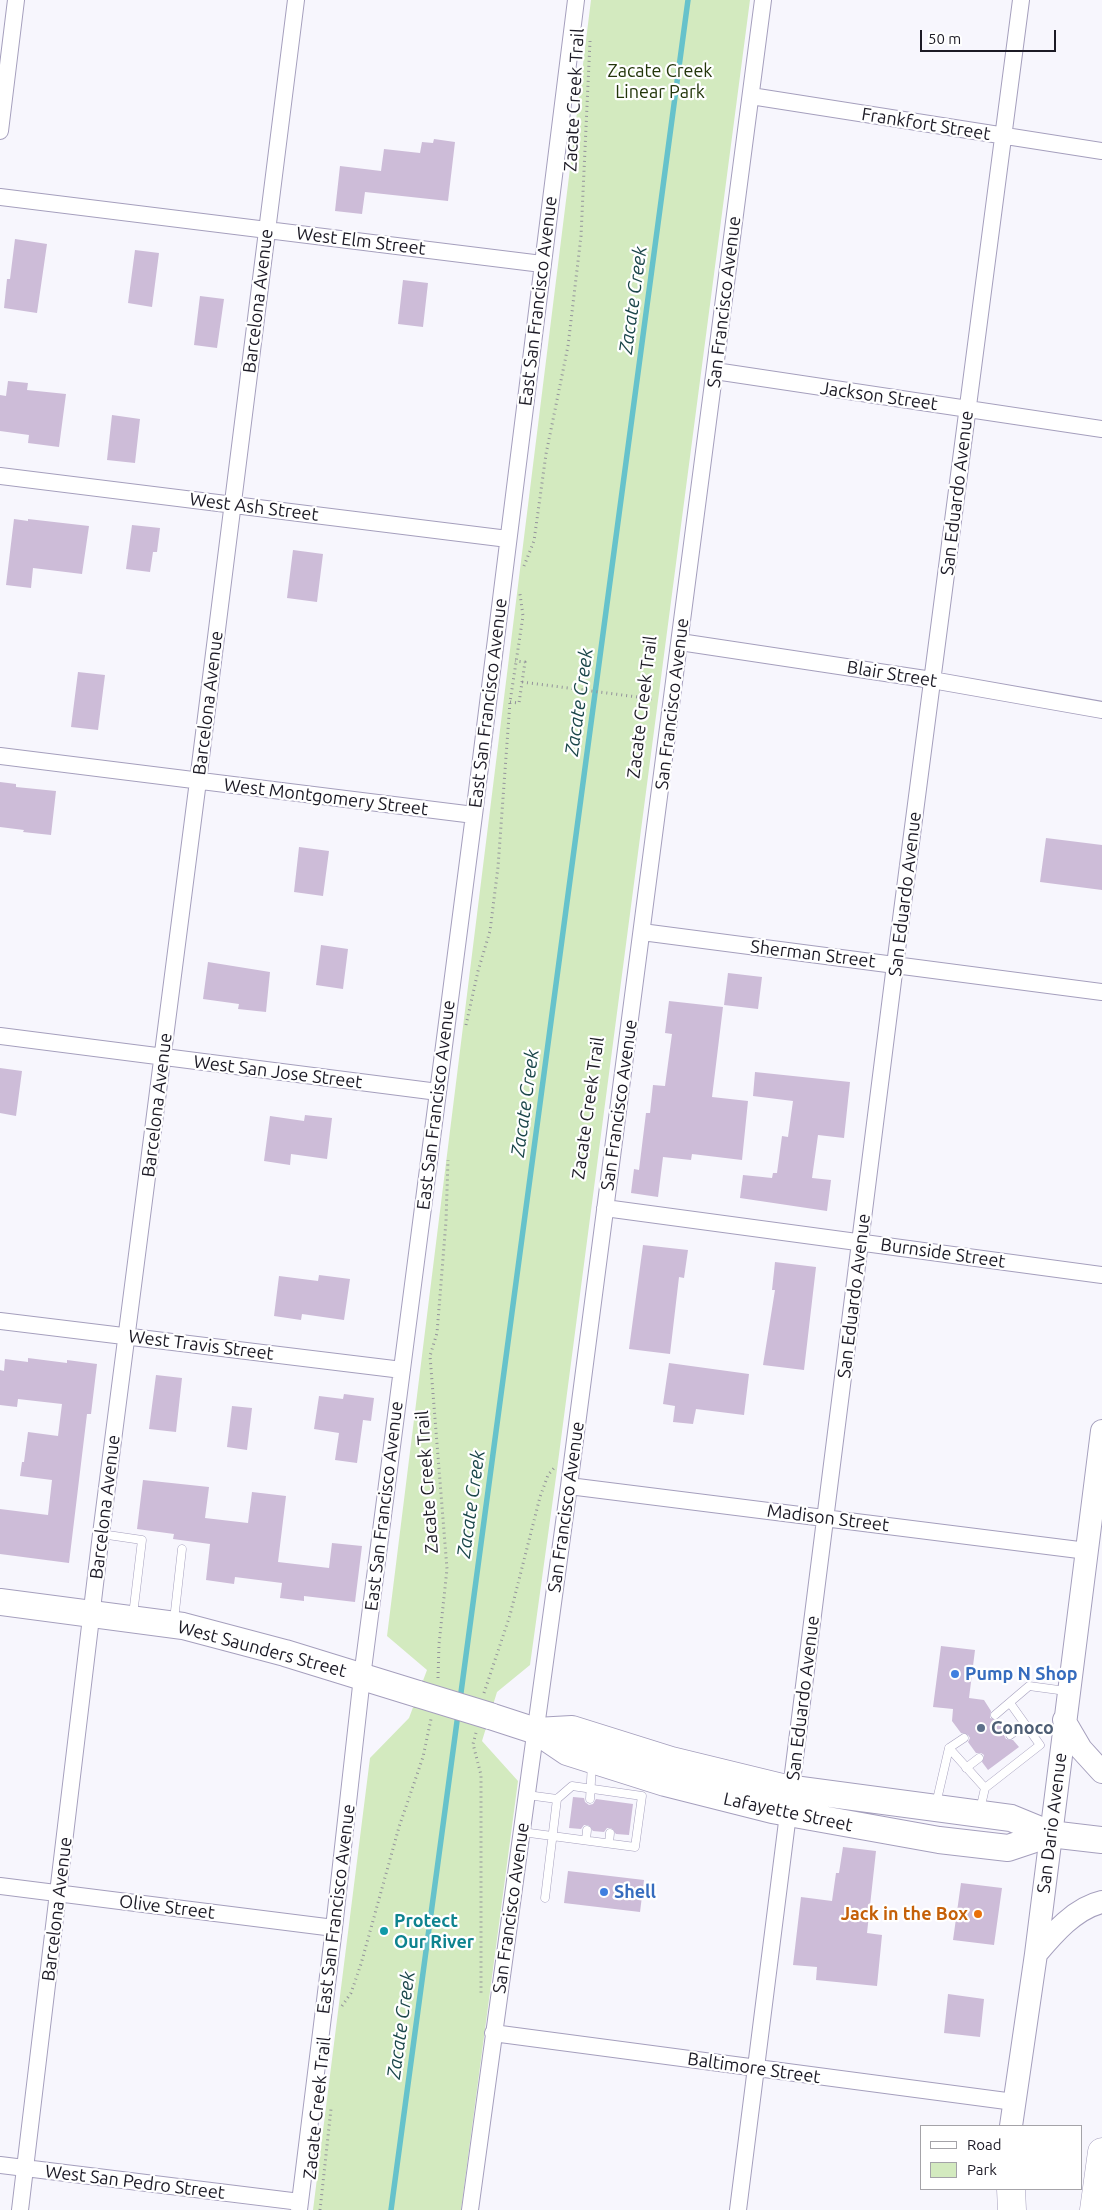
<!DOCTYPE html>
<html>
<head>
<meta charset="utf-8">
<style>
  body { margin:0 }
  #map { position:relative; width:1102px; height:2210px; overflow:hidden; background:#f7f6fd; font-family:Ubuntu,sans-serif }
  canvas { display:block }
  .legend { position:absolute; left:920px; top:2125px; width:162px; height:65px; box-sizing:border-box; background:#fff; border:1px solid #a4a3a8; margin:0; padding:6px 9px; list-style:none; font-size:15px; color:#1c1a25 }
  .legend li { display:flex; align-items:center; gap:10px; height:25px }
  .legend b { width:25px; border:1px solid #a4a3a8 }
  .scale { position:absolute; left:920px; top:30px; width:136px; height:22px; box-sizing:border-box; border:2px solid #1c1a25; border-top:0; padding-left:6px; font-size:15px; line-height:18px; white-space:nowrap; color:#1c1a25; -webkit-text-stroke:4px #fff; paint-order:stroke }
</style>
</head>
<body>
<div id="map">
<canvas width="1102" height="2210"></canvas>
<ul class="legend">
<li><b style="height:6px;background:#fff"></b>Road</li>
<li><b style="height:14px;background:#d3eabf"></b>Park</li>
</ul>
<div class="scale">50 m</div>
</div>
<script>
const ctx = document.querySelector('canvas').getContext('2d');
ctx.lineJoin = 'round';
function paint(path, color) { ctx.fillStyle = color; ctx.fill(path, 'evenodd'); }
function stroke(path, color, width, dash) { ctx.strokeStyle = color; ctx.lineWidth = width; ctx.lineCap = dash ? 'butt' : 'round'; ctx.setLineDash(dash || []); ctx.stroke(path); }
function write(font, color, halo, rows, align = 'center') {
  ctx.font = font + ' Ubuntu,sans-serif'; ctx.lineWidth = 4.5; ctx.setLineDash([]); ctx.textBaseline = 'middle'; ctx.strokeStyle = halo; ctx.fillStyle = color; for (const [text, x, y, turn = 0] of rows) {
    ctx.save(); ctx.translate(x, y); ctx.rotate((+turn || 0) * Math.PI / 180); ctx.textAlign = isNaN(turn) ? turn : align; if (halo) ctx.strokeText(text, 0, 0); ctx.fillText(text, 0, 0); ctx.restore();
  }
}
paint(new Path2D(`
  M591 0H750L556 1477 530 1665 497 1692 482 1741 518 1781 461 2210H313L370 1758 409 1718 427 1670 387 1636Z`), '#d3eabf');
stroke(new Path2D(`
  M460 1700 688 0
  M391 2210 458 1714`), '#66c2cb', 5.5);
paint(new Path2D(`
  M434 139 455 142 448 201 365 192 362 214 335 211 340 166 381 171 384 149 420 153 422 142 433 143Z
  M15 239 47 244 37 313 4 308 7 279H10Z
  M135 250 159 253 152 307 128 303Z
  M403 280 428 283 423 327 398 324Z
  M200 296 224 299 217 348 194 345Z
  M8 381 28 383 27 390 66 394 59 447 28 443 29 435 0 431V395L6 396Z
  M112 415 140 419 135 463 107 460Z
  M14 519 28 521V519L89 526 82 574 33 568 31 588 6 585Z
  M132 525 160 528 157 552H153L150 572 126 569Z
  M293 550 323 554 317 602 287 598Z
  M78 672 105 675 98 730 71 727Z
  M0 782 16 784V787L56 791 51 835 23 832 24 830 0 827Z
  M1046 838 1102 845V890L1040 882Z
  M299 847 329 851 323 896 294 892Z
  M321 945 348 949 343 989 316 985Z
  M208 962 270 972 266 1012 238 1009 239 1004 203 999Z
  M728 973 762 977 758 1009 724 1005Z
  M669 1001 723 1007 712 1097 748 1101 742 1160 692 1154 691 1160 663 1157 658 1197 631 1193 634 1169 639 1170 646 1113H650L653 1085 665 1086 672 1034 665 1033Z
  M0 1068 22 1071 16 1116 0 1113Z
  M755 1072 850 1082 844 1138 818 1135 812 1178 831 1180 827 1211 740 1198 743 1175 772 1178 773 1173H777L782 1136 788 1137 793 1101 753 1096Z
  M305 1115 332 1118 327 1159 291 1154 290 1165 264 1161 270 1116 304 1121Z
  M643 1245 688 1250 684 1278 679 1277 670 1354 629 1349Z
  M775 1262 816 1267 804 1370 763 1365 775 1290H772Z
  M319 1275 350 1279 344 1320 302 1314 301 1320 274 1316 279 1276 318 1281Z
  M28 1358 67 1363V1360L97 1364 91 1414H87L69 1563 0 1554V1509L48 1515 52 1480 20 1476 22 1462H24L28 1432 58 1436 62 1404 18 1399 17 1407 0 1405V1370L4 1371 5 1359 28 1362Z
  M669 1363 749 1374 744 1415 696 1409 693 1424 673 1422 675 1406 663 1404Z
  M156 1375 182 1378 176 1432 149 1429Z
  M344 1394 374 1398 371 1421 363 1420 357 1463 335 1460 339 1433 314 1429 319 1396 343 1399Z
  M232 1406 252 1408 247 1450 227 1447Z
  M143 1480 209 1487 205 1518 248 1523 252 1492 286 1496 278 1562 329 1568 332 1543 362 1546 355 1602 304 1596V1601L280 1598 282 1583 235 1577 234 1584 206 1580 210 1544 173 1539 174 1534 137 1529Z
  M941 1646 975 1650 969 1698 984 1700 991 1711 990 1718 998 1720 1006 1731 1004 1735 1006 1739 1013 1740 1019 1747 988 1770 982 1762 984 1755 981 1753H976L968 1742 970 1738 968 1735 961 1733 952 1721 953 1709 933 1707Z
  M573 1797 584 1798 585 1802 589 1805 593 1804 596 1799 633 1804 629 1835 616 1834 611 1828H607L604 1832 593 1831 588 1825H584L581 1829 569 1828Z
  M843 1847 876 1851 867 1933 882 1935 877 1986 816 1980 817 1967 793 1965 801 1897 832 1901 836 1873H839Z
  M568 1871 644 1880 640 1912 564 1903Z
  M961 1883 1002 1888 994 1945 953 1940Z
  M948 1994 984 1999 980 2037 944 2033Z`), '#cdbcd8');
const service = new Path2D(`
  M101 1534 142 1540 133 1615
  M174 1620 182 1549
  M995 1715 1029 1686 1066 1691
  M1010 1735 1025 1724
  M964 1738 949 1748 985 1788 1040 1745 1010 1703
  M966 1768 979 1758
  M590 1799 592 1763
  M936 1804 949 1748
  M980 1810 985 1788
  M522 1832 635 1847 642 1796 572 1786 557 1799 527 1795
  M586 1840 587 1830
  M609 1843 610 1833
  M545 1898 557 1799`);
const minor = new Path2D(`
  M751 96 1102 151
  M0 131 16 0
  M0 197 542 264
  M715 371 1102 429
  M0 476 508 539
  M680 642 932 680 1102 710
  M0 756 474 815
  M642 932 1102 992
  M0 1036 438 1092
  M605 1208 1102 1275
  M0 1321 402 1370
  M569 1486 1087 1551
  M791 1789 895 965 1021 0
  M0 1886 334 1928
  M493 2033 1014 2102
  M0 2165 300 2202
  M20 2210 101 1534 198 781 296 0
  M299 2210 334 1928 362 1677 474 815 576 0
  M470 2210 569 1486 763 0
  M738 2210 788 1814`);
const secondary = new Path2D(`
  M1064 1720 1081 1749 1102 1772
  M1036 1954C1053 1934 1075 1908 1102 1902
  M1011 2126 1036 1954 1102 1431`);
const primary = new Path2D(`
  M0 1602 183 1626 285 1653 418 1694
  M490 1716 536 1731 567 1752 665 1783 772 1810 939 1840 1008 1848 1050 1834
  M536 1731 572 1729 671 1760 786 1788 1011 1818 1050 1834 1102 1840`);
const motorway = new Path2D(`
  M1011 2189 1012 2210
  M1094 2210 1102 2152`);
stroke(service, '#a59fbd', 9);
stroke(minor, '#a59fbd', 18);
stroke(secondary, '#a59fbd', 24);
stroke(primary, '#a59fbd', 28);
stroke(motorway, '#a59fbd', 29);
stroke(new Path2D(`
  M524 566 534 541 546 454 568 346 581 236 590 41
  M522 682 653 699
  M510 702 519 703 525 662 515 661
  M466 1025 478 971 490 931 498 867 510 702 523 616 520 594
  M438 1678 439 1644 447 1569 430 1356 437 1333 446 1221 448 1160
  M484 1693 510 1615 540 1497 548 1475 554 1468
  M476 1733 473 1744 481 1775V1996
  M342 2006 351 1993 361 1964 399 1827 423 1757 431 1719
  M320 2210 331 2109`), '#93929b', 3, [1, 4]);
stroke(service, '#fff', 8);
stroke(minor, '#fff', 16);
stroke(secondary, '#fff', 22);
stroke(primary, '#fff', 26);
stroke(motorway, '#fff', 28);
const primaryBridge = new Path2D(`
  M418 1694 490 1716`);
stroke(primaryBridge, '#a59fbd', 28, []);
stroke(primaryBridge, '#fff', 26);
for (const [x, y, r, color] of [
  [955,1674,5,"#3f7fe0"],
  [981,1728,5,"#5c6f8a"],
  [604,1892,5,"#3f7fe0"],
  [978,1914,5,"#e8710a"],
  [384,1931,5,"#0f9aa8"]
]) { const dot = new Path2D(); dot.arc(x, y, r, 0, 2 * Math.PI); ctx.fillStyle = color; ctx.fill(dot); stroke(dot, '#fff', 2); }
write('18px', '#23360a', '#fff', [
  ["Zacate Creek",660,71],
  ["Linear Park",660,92]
]);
write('18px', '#1c1a25', '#fff', [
  ["Zacate Creek Trail",574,100,-87],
  ["Frankfort Street",926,124,9],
  ["West Elm Street",361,241,7],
  ["Barcelona Avenue",258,301,-83],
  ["East San Francisco Avenue",538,301,-83],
  ["San Francisco Avenue",724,302,-83],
  ["Jackson Street",879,396,8],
  ["San Eduardo Avenue",957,493,-83],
  ["West Ash Street",254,507,7],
  ["Blair Street",892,674,9],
  ["Barcelona Avenue",208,703,-83],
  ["East San Francisco Avenue",488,703,-83],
  ["San Francisco Avenue",672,704,-83],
  ["Zacate Creek Trail",642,707,-83],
  ["West Montgomery Street",326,797,7],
  ["San Eduardo Avenue",905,894,-83],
  ["Sherman Street",813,954,7],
  ["West San Jose Street",278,1072,7],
  ["Barcelona Avenue",157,1105,-83],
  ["East San Francisco Avenue",436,1105,-83],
  ["San Francisco Avenue",619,1105,-82],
  ["Zacate Creek Trail",588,1108,-82],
  ["Burnside Street",943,1253,8],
  ["San Eduardo Avenue",854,1296,-83],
  ["West Travis Street",201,1345,7],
  ["Zacate Creek Trail",427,1482,-94],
  ["East San Francisco Avenue",384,1506,-83],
  ["Barcelona Avenue",105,1507,-83],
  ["San Francisco Avenue",566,1507,-82],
  ["Madison Street",828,1518,7],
  ["West Saunders Street",262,1649,15],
  ["San Eduardo Avenue",803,1698,-83],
  ["Lafayette Street",788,1812,12],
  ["San Dario Avenue",1052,1823,-83],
  ["Olive Street",167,1907,7],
  ["San Francisco Avenue",511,1908,-82],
  ["Barcelona Avenue",57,1909,-83],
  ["East San Francisco Avenue",336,1909,-83],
  ["Baltimore Street",754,2068,8],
  ["Zacate Creek Trail",317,2108,-84],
  ["West San Pedro Street",135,2182,7]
]);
write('bold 18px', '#366cbe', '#fff', [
  ["Pump N Shop",965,1674],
  ["Shell",614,1892]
], 'left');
write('bold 18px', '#4e5e75', '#fff', [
  ["Conoco",991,1728]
], 'left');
write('bold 18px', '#c56008', '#fff', [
  ["Jack in the Box",968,1914]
], 'right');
write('bold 18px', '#0d838f', '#fff', [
  ["Protect",394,1921],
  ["Our River",394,1942]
], 'left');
write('italic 19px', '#1c474b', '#fff', [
  ["Zacate Creek",633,300,-82],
  ["Zacate Creek",579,702,-82],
  ["Zacate Creek",525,1103,-82],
  ["Zacate Creek",471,1504,-82],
  ["Zacate Creek",401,2025,-82]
]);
</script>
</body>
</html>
